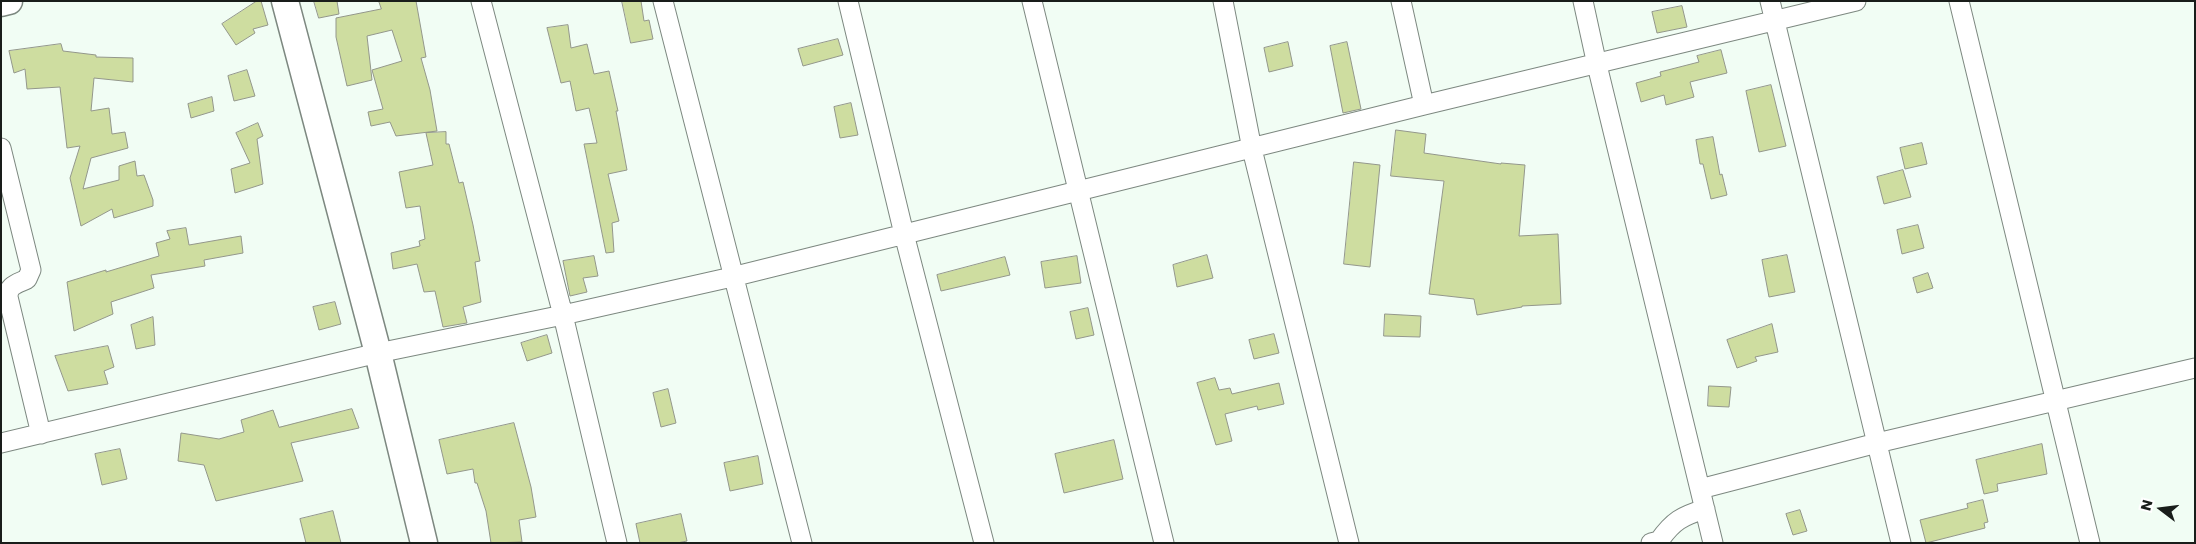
<!DOCTYPE html>
<html>
<head>
<meta charset="utf-8">
<style>
  body { margin:0 }
  #map { position:relative; width:2196px; height:544px; overflow:hidden; background:#f1fdf4; font-family:Poppins,sans-serif }
  canvas { display:block }
  .frame { position:absolute; inset:0; border:2px solid #191d1a; pointer-events:none }
  .north { position:absolute; left:2136px; top:484px; width:50px; height:50px; -webkit-text-stroke:4px #fff; paint-order:stroke; rotate:285deg; font-size:14px; font-weight:700; line-height:20px; text-align:center; color:#191d1a }
  .north::after { content:''; display:block; margin:auto; width:18px; height:22px; background:#191d1a; clip-path:polygon(50% 0,100% 100%,50% 72%,0 100%) }
</style>
</head>
<body>
<div id="map">
<canvas width="2196" height="544"></canvas>
<div class="frame"></div>
<div class="north">N</div>
</div>
<script>
const ctx = document.querySelector('canvas').getContext('2d');
ctx.lineJoin = 'round';
function paint(path, color) { ctx.fillStyle = color; ctx.fill(path, 'evenodd'); }
function stroke(path, color, width, dash) { ctx.strokeStyle = color; ctx.lineWidth = width; ctx.lineCap = dash ? 'butt' : 'round'; ctx.setLineDash(dash || []); ctx.stroke(path); }
const building = new Path2D(`
  M257 1H261L268 25 253 29 255 33 236 45 222 24Z
  M314 1H337L339 14 319 18Z
  M379 1H416L426 57 421 58 430 90 437 131 396 136 390 122 371 126 368 112 383 109 372 70 402 61 392 30 367 36 372 80 347 86 336 37V18L381 9Z
  M622 1H641L644 21 649 20 653 39 631 43Z
  M1682 6 1687 27 1657 33 1652 12Z
  M568 25 571 48 587 44 594 74 609 71 618 111H616L627 170 608 174 619 221 612 223 614 252 606 253 584 144 597 143 589 108 576 111 570 81 561 83 547 28Z
  M838 39 843 55 803 66 798 49Z
  M1288 42 1293 66 1269 72 1264 48Z
  M1347 42 1361 109 1343 113 1330 46Z
  M61 44 63 51 96 55V57L133 58V82L94 78 91 111 109 108 112 134 125 132 128 148 91 158 83 189 119 180V166L135 161 137 176 144 175 153 200V206L114 218 112 209 81 226 70 178 80 146 67 148 60 87 27 89 25 69 14 73 9 51Z
  M1721 50 1727 73 1690 82 1694 97 1666 105 1664 95 1641 102 1636 83 1661 76 1660 72 1699 62 1697 56Z
  M247 70 255 96 234 101 228 76Z
  M1771 85 1786 146 1759 152 1746 91Z
  M212 97 214 111 191 118 188 104Z
  M851 103 858 135 840 138 834 107Z
  M258 123 263 136 257 139 263 184 235 193 231 169 250 163 236 133Z
  M1396 130 1426 134 1424 153 1501 164V163L1525 165 1519 236 1558 234 1561 304 1522 306V307L1477 315 1474 299 1429 294 1444 181 1391 176Z
  M446 132V144H449L459 183 463 182 473 225 480 261 475 262 481 302 463 307 467 323 443 327 435 291 424 292 417 264 393 269 391 253 420 246 419 241 425 239 420 206 406 208 399 172 433 165 426 133Z
  M1713 137 1720 175 1722 174 1727 195 1711 199 1703 164H1700L1696 140Z
  M1922 143 1927 164 1905 169 1900 148Z
  M1354 162 1380 165 1370 267 1344 264Z
  M1903 170 1911 197 1884 204 1877 177Z
  M1918 225 1924 248 1902 254 1897 230Z
  M186 228 189 245 241 236 243 253 204 260 205 266 151 275 154 288 111 302 113 314 74 331 67 282 106 270V272L159 256 156 243 170 239 167 231Z
  M1207 255 1213 278 1177 287 1173 265Z
  M1787 255 1795 292 1769 297 1762 260Z
  M594 256 598 276 583 278 587 292 570 296 563 261Z
  M1077 256 1081 283 1045 288 1041 262Z
  M1005 257 1010 275 941 291 937 275Z
  M1928 273 1933 288 1917 293 1913 278Z
  M335 302 341 324 319 330 313 307Z
  M1088 308 1094 335 1076 339 1070 312Z
  M1385 314 1421 316 1420 337 1384 336Z
  M153 317 155 345 136 349 131 325Z
  M1772 324 1778 352 1755 357 1757 361 1737 368 1727 340Z
  M1274 334 1279 353 1254 359 1249 340Z
  M547 335 552 353 527 361 521 343Z
  M108 346 114 367 104 371 108 384 68 391 55 356Z
  M1215 378 1219 390 1230 388 1232 394 1279 383 1284 404 1258 410 1257 406 1225 414 1232 441 1216 445 1197 383Z
  M1709 386 1731 387 1729 407 1708 406Z
  M668 389 676 423 661 427 653 393Z
  M352 409 359 428 291 443 303 481 216 501 204 465 178 461 181 433 219 439 244 432 241 420 273 410 279 427Z
  M514 423 531 487 536 517 519 520 522 542 491 543 486 511 477 483H475L473 469 447 474 439 440Z
  M1114 440 1123 479 1064 493 1055 454Z
  M2042 444 2047 474 1997 484 1998 491 1984 494 1976 460Z
  M120 449 127 479 102 485 95 454Z
  M758 456 763 484 730 491 724 463Z
  M1983 500 1988 522 1984 523 1985 528 1926 543 1920 520 1968 508 1967 504Z
  M1800 510 1807 531 1793 535 1786 514Z
  M333 511 341 543H306L300 519Z
  M681 514 687 541 677 543H640L636 524Z`);
paint(building, '#cedda0');
stroke(building, '#93978b', 1);
const street = new Path2D(`
  M481 1 563 315 617 543
  M663 1 802 543
  M848 1 904 234 984 543
  M1032 1 1164 543
  M1223 1 1252 149 1349 543
  M1401 1 1424 105
  M1583 1 1597 65 1713 543
  M1770 1 1901 543
  M1959 1 2090 543
  M1 148 31 270 27 279C17 284 8 285 8 297L41 434
  M1 443 378 353 563 315 732 277 1424 105 1856 1
  M1700 489 1877 443 2195 368
  M1651 543 1659 541C1673 521 1682 516 1705 509`);
const secondary = new Path2D(`
  M285 1 378 353 424 543
  M1 3 9 1`);
stroke(street, '#7d8880', 21);
stroke(secondary, '#7d8880', 29);
stroke(street, '#fff', 19);
stroke(secondary, '#fff', 26);
</script>
</body>
</html>
